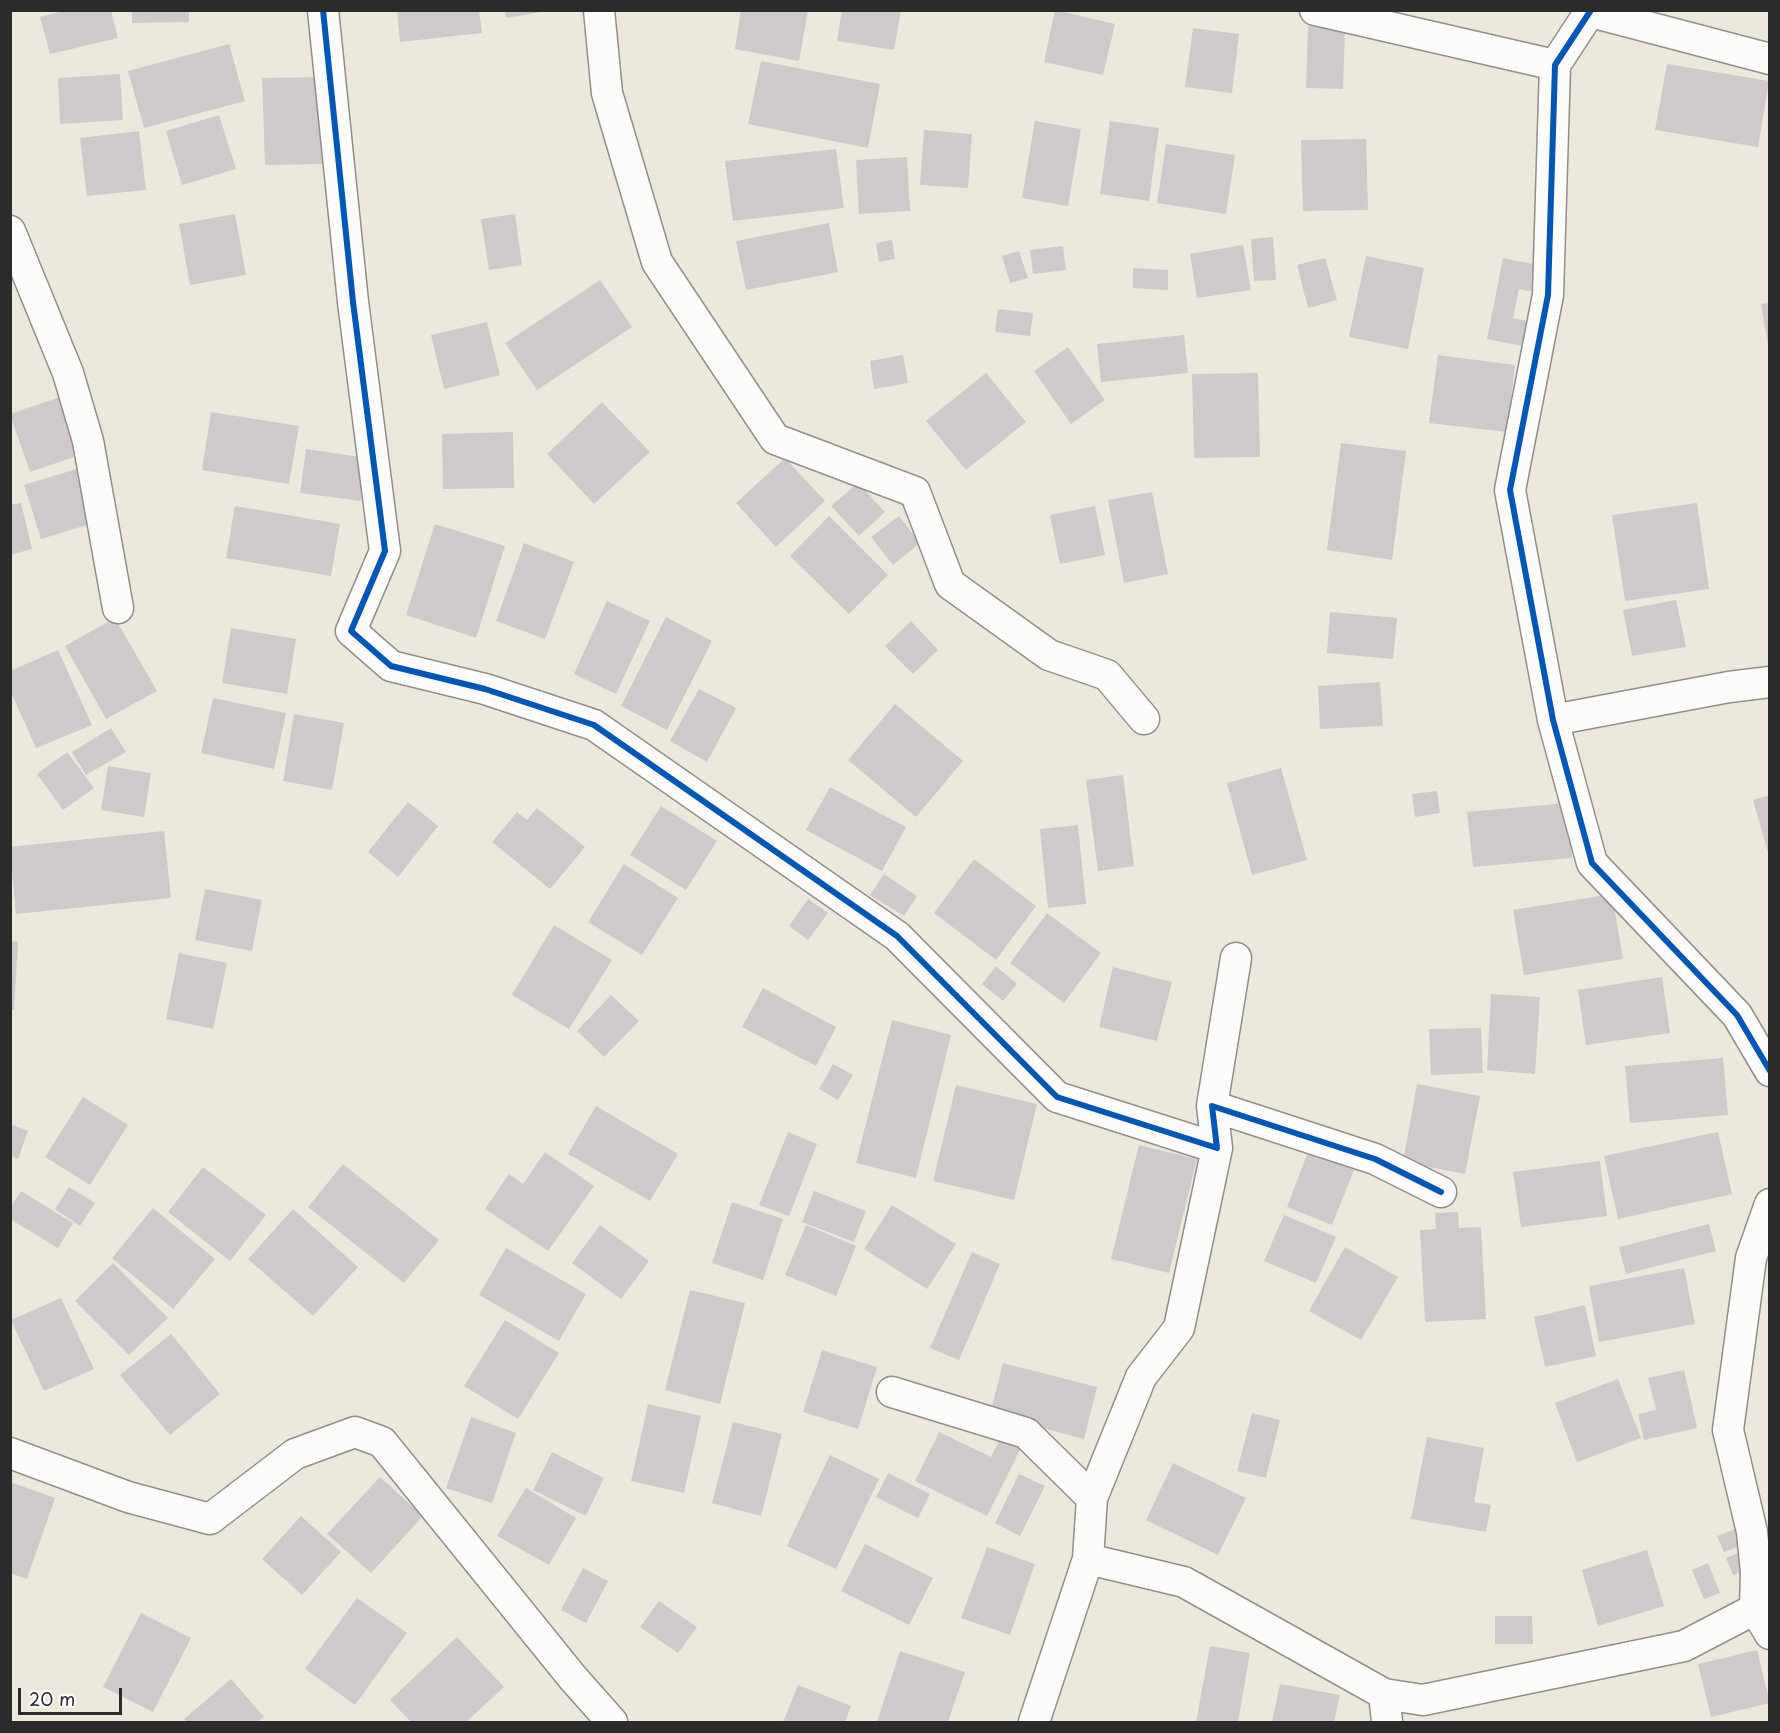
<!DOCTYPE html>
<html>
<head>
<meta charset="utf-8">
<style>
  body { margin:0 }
  #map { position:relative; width:1780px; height:1733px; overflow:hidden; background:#ede8dc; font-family:"Playpen Sans",sans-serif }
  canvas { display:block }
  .frame { position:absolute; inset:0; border:12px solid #2b2b2b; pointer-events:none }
  .scale { position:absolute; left:18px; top:1688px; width:104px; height:27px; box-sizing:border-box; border:3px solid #2b2b2b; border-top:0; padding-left:8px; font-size:18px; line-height:21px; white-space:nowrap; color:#2b2b2b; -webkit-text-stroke:4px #fff; paint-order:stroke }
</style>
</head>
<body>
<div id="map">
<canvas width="1780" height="1733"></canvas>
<div class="frame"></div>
<div class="scale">20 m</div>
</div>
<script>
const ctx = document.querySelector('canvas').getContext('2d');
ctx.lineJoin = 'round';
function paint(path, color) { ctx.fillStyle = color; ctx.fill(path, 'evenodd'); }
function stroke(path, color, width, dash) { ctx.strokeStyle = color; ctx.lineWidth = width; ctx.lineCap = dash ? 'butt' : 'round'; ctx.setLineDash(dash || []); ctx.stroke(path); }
paint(new Path2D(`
  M67 10H111L118 38 50 54 40 17Z
  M132 10H189V22L132 23Z
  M397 10H479L482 33 400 42Z
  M505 10H541V12L506 18Z
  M741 10H808L799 61 735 49Z
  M842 10H901L894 50 837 41Z
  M1055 10 1115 24 1103 75 1044 62Z
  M1308 26 1345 27 1343 89 1306 88Z
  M1193 28 1239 34 1232 93 1185 87Z
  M229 44 245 101 144 128 128 71Z
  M761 61 880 84 868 148 748 124Z
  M1667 64 1769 81 1758 147 1655 130Z
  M120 74 123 120 60 124 58 78Z
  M323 77 326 164 265 165 262 78Z
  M219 115 236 169 182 185 166 131Z
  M1035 121 1081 129 1068 206 1022 198Z
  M1110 121 1159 128 1149 201 1100 194Z
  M924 130 972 134 968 188 920 185Z
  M139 131 146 190 87 196 80 138Z
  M1366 139 1368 210 1303 211 1301 140Z
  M1166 144 1235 155 1226 214 1157 203Z
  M836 149 844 208 733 221 725 161Z
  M907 157 910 211 859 214 856 160Z
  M235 214 246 275 190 285 179 224Z
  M515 214 522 265 489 270 481 219Z
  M829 223 838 272 746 290 736 241Z
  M1273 237 1276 280 1254 281 1251 239Z
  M892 240 895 259 879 262 876 243Z
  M1243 245 1251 290 1197 298 1190 254Z
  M1063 246 1066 270 1033 274 1030 250Z
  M1019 251 1028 278 1010 283 1002 256Z
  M1366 256 1424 268 1408 349 1349 337Z
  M1325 258 1337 300 1308 308 1297 265Z
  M1503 258 1547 267 1542 293 1519 289 1513 318 1536 323 1532 348 1487 339Z
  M1133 268 1168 270V290L1133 288Z
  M600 280 632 327 537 390 505 343Z
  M1770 303V344L1768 345 1761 304Z
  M998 309 1033 313 1030 336 995 332Z
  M487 322 500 375 444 389 431 335Z
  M1184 335 1188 373 1101 382 1097 344Z
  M1068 347 1105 400 1071 424 1034 371Z
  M903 355 908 383 874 389 870 361Z
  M1438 355 1515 365 1507 432 1429 423Z
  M986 373 1026 422 966 470 926 421Z
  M1258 373 1260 457 1194 458 1192 374Z
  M60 397 80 455 30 472 10 414Z
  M602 402 650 452 594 504 547 454Z
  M211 412 299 426 289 484 202 470Z
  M513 432 514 488 443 489 442 434Z
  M1341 443 1406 451 1392 560 1327 550Z
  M306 449 367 458 361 501 300 493Z
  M785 458 825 501 776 547 736 503Z
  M83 467 100 521 41 539 24 485Z
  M858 483 885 512 859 536 831 506Z
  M1152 492 1168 574 1124 583 1108 500Z
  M21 503 32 549 10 555V505Z
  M1697 503 1709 589 1625 601 1612 515Z
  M235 506 340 524 331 576 226 558Z
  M1095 506 1105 555 1060 564 1050 515Z
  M829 516 888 575 849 614 790 556Z
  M899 516 920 543 893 565 871 537Z
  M435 524 505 546 476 638 406 615Z
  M524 543 574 562 545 639 496 621Z
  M1676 600 1686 647 1632 656 1623 610Z
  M607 601 650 621 616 694 574 674Z
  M1330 612 1397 618 1393 659 1327 653Z
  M666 617 712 641 667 730 621 706Z
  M115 618 157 691 106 719 65 646Z
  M911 621 938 650 913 674 885 646Z
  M231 628 296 639 287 694 222 683Z
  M58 650 92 725 36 748 10 690V671Z
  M1380 682 1383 726 1320 729 1318 686Z
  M699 689 736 708 707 762 670 741Z
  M213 698 286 713 274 769 201 753Z
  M895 704 963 761 916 817 848 760Z
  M294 714 344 723 332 790 283 781Z
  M111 728 126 752 86 775 72 752Z
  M67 752 94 788 63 810 37 774Z
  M108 766 151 773 144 817 101 810Z
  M1281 768 1307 860 1252 875 1227 783Z
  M1123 775 1134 866 1098 871 1086 780Z
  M830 787 906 827 882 871 806 830Z
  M1437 791 1440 813 1415 817 1412 794Z
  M1770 795V856H1769L1753 800Z
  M408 802 438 826 398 877 368 852Z
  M1567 803 1572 858 1473 867 1467 812Z
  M661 806 717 841 686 890 630 855Z
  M537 808 585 847 550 889 492 842 517 812 527 820Z
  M1078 825 1086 904 1048 908 1040 829Z
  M164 831 171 898 16 914 10 847Z
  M974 859 1036 906 996 960 934 913Z
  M624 864 678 898 642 955 588 922Z
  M884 874 917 896 904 916 870 895Z
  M205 889 262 900 252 951 195 940Z
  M1612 894 1623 959 1524 975 1513 910Z
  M808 899 828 913 808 940 789 926Z
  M1047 913 1101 953 1064 1003 1010 963Z
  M554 925 612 960 569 1029 512 995Z
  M10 941 18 942 14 1010H10Z
  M179 953 227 963 213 1029 166 1019Z
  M996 966 1017 984 1003 1001 982 984Z
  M1113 967 1172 982 1157 1041 1099 1027Z
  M1662 977 1670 1033 1586 1045 1578 990Z
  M763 988 836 1027 816 1066 742 1027Z
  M1491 994 1540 997 1535 1074 1487 1070Z
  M611 995 639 1021 604 1057 577 1031Z
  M892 1020 951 1035 916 1178 856 1163Z
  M1481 1028 1483 1073 1431 1075 1429 1029Z
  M1723 1058 1728 1115 1630 1123 1625 1066Z
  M833 1064 853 1075 838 1100 819 1089Z
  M1417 1084 1480 1096 1465 1174 1403 1162Z
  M956 1085 1037 1104 1014 1200 933 1181Z
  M83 1097 128 1125 90 1185 45 1157Z
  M596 1106 678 1154 650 1201 568 1154Z
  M10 1124 28 1131 18 1159 10 1156Z
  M788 1132 817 1144 789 1216 759 1205Z
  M1718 1132 1732 1194 1618 1219 1604 1156Z
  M1139 1145 1197 1159 1169 1273 1111 1259Z
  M545 1152 594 1186 548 1251 485 1209 509 1174 523 1184Z
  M1308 1152 1354 1170 1332 1225 1287 1207Z
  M1600 1161 1607 1216 1521 1227 1513 1172Z
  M343 1164 439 1240 404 1283 308 1207Z
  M203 1167 266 1215 230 1261 168 1212Z
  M69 1187 95 1203 80 1226 55 1209Z
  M21 1191 73 1223 58 1248 10 1219V1208Z
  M814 1191 866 1211 854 1242 802 1222Z
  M732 1202 783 1219 763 1280 712 1263Z
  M892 1205 956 1244 927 1289 864 1249Z
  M153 1208 215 1259 173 1309 112 1258Z
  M293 1209 358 1267 313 1316 248 1259Z
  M1458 1212 1459 1228 1481 1227 1486 1319 1425 1322 1420 1230 1436 1229 1435 1213Z
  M1284 1215 1336 1237 1316 1283 1264 1261Z
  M1709 1224 1716 1251 1626 1274 1619 1247Z
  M600 1225 649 1261 621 1299 572 1263Z
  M806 1225 856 1246 836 1296 785 1275Z
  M1345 1247 1398 1277 1361 1340 1309 1311Z
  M506 1248 586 1294 559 1341 479 1295Z
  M972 1252 1000 1264 959 1360 930 1348Z
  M113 1263 168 1318 129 1355 75 1301Z
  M1684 1268 1695 1324 1599 1342 1589 1286Z
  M690 1290 745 1303 720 1404 665 1390Z
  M61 1298 94 1369 44 1391 11 1320Z
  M1585 1305 1596 1356 1545 1367 1534 1317Z
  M505 1320 559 1353 518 1419 464 1386Z
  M171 1334 220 1394 170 1435 120 1375Z
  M822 1350 877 1367 858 1429 803 1412Z
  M1003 1363 1097 1387 1084 1439 990 1414Z
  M1684 1370 1697 1428 1644 1440 1638 1414 1656 1410 1648 1378Z
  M1618 1379 1641 1438 1577 1462 1555 1403Z
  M648 1404 701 1416 684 1493 631 1481Z
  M1252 1413 1280 1420 1266 1478 1237 1471Z
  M471 1417 516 1433 492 1503 446 1488Z
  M733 1422 782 1434 761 1516 712 1503Z
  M939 1432 991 1457 1001 1437 1021 1448 987 1516 915 1481Z
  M1427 1437 1484 1448 1474 1502 1491 1505 1486 1532 1411 1519Z
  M552 1452 604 1478 586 1516 533 1490Z
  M830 1455 879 1479 836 1569 787 1546Z
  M1173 1463 1246 1498 1218 1555 1146 1520Z
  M888 1473 930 1494 918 1518 876 1497Z
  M1019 1474 1045 1486 1020 1536 995 1523Z
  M380 1477 423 1516 371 1573 327 1534Z
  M10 1482 55 1498 27 1579 10 1573Z
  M526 1488 576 1518 549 1565 497 1536Z
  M301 1516 341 1552 302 1595 262 1559Z
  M1738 1528 1745 1544 1724 1552 1717 1536Z
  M865 1544 933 1578 909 1625 841 1591Z
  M987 1547 1035 1564 1010 1635 961 1618Z
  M1647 1550 1664 1606 1598 1626 1582 1570Z
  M1743 1551 1750 1569 1733 1575 1726 1558Z
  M1708 1563 1720 1593 1704 1599 1692 1570Z
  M583 1568 608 1581 586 1623 561 1610Z
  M357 1598 407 1633 355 1705 305 1669Z
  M659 1601 697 1627 678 1653 640 1627Z
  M141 1613 191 1638 153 1712 103 1687Z
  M1495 1616H1532L1533 1644H1495Z
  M457 1637 504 1687 466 1722H411L390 1700Z
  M1210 1646 1250 1653 1238 1722H1196Z
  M1757 1650 1770 1703 1711 1717 1698 1664Z
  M900 1651 965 1672 948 1722H877Z
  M231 1679 264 1717 257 1722H187L184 1719Z
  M1280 1684 1340 1695 1334 1722H1272Z
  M798 1685 851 1706 845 1722H783Z`), '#cfc9cc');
const minor = new Path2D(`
  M323 10 353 302 385 551 351 631 391 666 485 689 594 725 897 936 1057 1097 1217 1148 1212 1106 1375 1159 1441 1192
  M599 10 607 93 657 262 775 439 915 492 950 584 1049 655 1107 675 1144 719
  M1315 10 1555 65
  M1591 10 1555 65 1548 295 1510 490 1553 720 1592 863 1737 1015 1770 1071
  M1591 12 1770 59
  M10 231 68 373 88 441 118 608
  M1553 720 1729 687 1770 682
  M1212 1106 1236 958
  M892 1392 1026 1433 1092 1498 1088 1559 1184 1582 1384 1694
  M10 1453 128 1497 210 1519 295 1454 355 1432 382 1442 573 1678 612 1722
  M1092 1498 1141 1377 1179 1328 1217 1148
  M1755 1609 1770 1634
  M1034 1722 1088 1559
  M1387 1722 1384 1694 1423 1700 1684 1646 1755 1609 1756 1572 1752 1532 1728 1430 1751 1258 1770 1204`);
stroke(minor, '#928f8a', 33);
stroke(minor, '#fcfcfa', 30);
stroke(new Path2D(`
  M323 10 353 302 385 551 351 631 391 666 485 689 594 725 897 936 1057 1097 1217 1148 1212 1106 1375 1159 1441 1192
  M1591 10 1555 65 1548 295 1510 490 1553 720 1592 863 1737 1015 1770 1071`), '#0057b8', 6);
</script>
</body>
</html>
